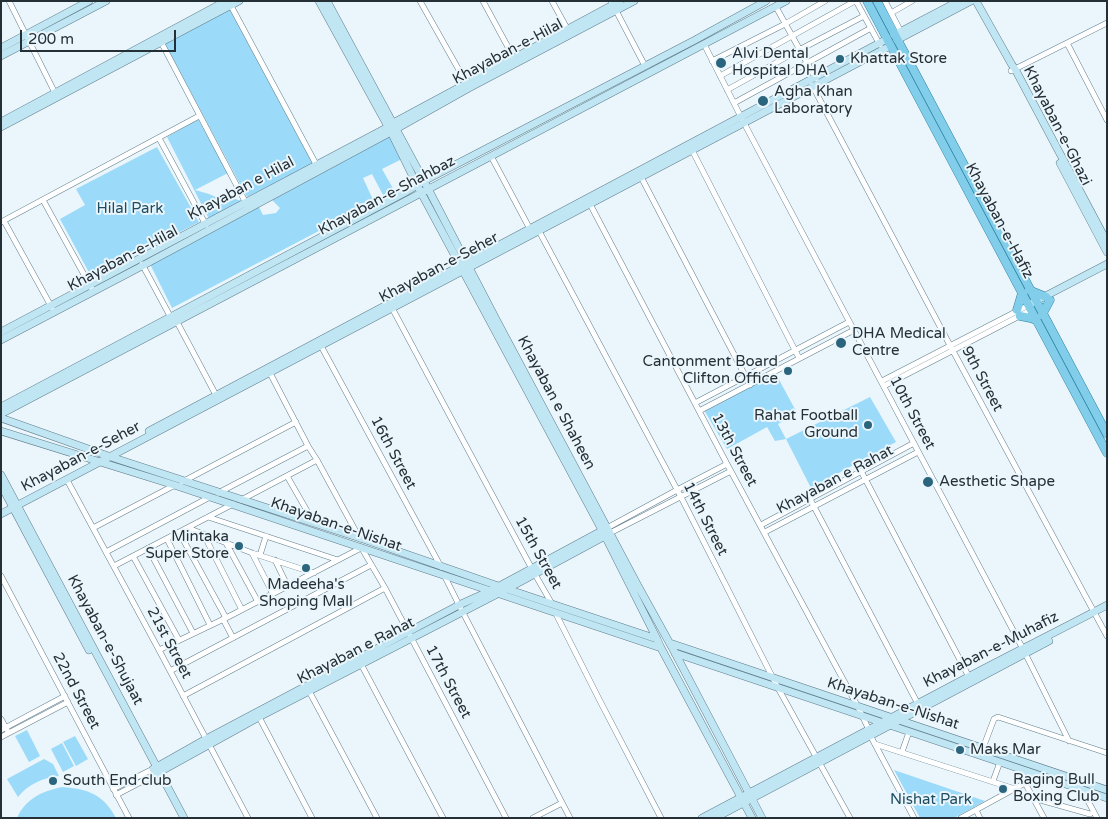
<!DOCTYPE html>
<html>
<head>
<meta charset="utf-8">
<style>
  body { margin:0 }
  #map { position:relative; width:1108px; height:819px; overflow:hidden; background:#eaf6fc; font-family:"Varela Round",sans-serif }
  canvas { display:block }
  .frame { position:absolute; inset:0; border:2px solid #243036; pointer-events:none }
  .scale { position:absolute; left:20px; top:30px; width:156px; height:22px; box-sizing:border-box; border:2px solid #243036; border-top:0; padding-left:6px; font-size:15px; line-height:18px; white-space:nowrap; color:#243036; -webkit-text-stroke:4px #eaf6fc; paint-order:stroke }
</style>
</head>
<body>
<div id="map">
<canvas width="1108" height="819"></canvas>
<div class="frame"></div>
<div class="scale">200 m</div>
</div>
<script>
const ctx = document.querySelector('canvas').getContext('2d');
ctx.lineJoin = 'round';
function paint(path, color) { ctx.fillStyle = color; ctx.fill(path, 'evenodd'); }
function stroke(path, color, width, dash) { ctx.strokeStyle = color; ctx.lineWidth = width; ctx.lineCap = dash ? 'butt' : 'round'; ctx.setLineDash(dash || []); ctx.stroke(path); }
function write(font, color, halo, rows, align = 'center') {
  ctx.font = font + ' "Varela Round",sans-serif'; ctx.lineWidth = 4; ctx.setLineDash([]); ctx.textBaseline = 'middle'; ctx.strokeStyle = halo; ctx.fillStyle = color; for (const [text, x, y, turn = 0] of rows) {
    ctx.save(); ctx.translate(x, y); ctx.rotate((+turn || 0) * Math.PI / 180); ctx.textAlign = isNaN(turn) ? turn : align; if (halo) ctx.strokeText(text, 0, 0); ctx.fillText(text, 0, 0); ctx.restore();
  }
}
paint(new Path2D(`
  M230 8 314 164 247 197 165 44Z
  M198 119 228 173 195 190 209 194 218 198 227 199 230 193 233 198 244 202 209 219 167 137Z
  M390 135 402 159 382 169 395 192 384 197 372 174 363 178 374 202 172 308 151 266 152 263 258 205 263 215 276 213 280 208 272 200 274 196Z
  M157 147 199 222 92 278 60 219 85 205 76 189Z
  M776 374 797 413 778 424 786 439 870 397 896 442 811 488 786 439 775 441 767 427 727 449 704 410Z
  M27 730 40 756 29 762 15 736Z
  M75 736 88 759 76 766 63 742Z
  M62 743 74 766 63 772 51 749Z
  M44 759 53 764 59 776C43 778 28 784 18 797L7 779Z
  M894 770 985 801 954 818H920Z
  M62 787C88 789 103 794 116 818H17C26 798 43 791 62 787Z`), '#9bdaf8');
const street = new Path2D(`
  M9 1 56 95
  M420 1 468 86
  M483 1 515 60
  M552 1 569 32
  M611 1 645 66
  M856 1 880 45
  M885 1 902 34
  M230 4 317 166
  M776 7 816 79
  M891 13 912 1
  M160 40 247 205
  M1067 43 1107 120
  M704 44 744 123 1023 649 1069 741
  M712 61 785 24 825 1
  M1011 71 1107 23
  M720 76 855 1
  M812 85 953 351 1107 636
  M727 90 799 50 864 16
  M734 103 871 28
  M159 138 206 225
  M692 150 799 358
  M491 156 531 231
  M640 175 750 385
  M43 200 93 291
  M590 204 727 464 858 707 869 730
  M4 221 52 308
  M1 222 199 116
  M539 231 681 497 778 688 850 818
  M142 264 170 316
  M391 306 532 569 552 604
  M177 322 217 397
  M320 344 441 567
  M270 373 308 446 317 460 360 539
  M882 381 1029 305
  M884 386 1031 310
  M695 403 849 322
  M699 411 854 330
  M861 471 970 679
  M287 476 314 523
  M67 480 159 650 248 818
  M182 482 296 422
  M218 493 308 446
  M810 499 919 706
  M241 500 317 460
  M208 517 338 560
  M761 525 914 443
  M93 528 175 485
  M188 528 252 553 314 573
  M607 528 677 490 727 464
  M179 532 226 618
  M765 532 918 452
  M610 533 731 471
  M204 535 242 610
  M167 539 210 625
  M226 543 258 602
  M361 547 385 588 506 818
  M148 548 193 633
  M106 552 210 497
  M252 553 273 594
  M260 555 266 536
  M133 556 179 640
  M275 560 288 587
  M114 566 233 504
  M444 575 459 605 570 818
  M1 576 129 818
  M555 612 600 701 661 818
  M223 619 233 638
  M159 650 226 618 361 548
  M361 664 443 818
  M170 671 371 565
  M309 691 377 818
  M183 696 385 588
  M259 717 312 818
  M1 719 7 730
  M1 730 65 696
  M870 735 914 818
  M1 737 68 702
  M875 744 1015 789
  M983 748 994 719 998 717 1107 753
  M902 752 909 732
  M1021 769 1025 783 1044 818
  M1077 780 1097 818
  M993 781 1000 762
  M113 789 153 769
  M116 795 156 774
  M1033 798 1090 814
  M976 810 980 818
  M533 818 562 803
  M961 818 1025 783`);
const secondary = new Path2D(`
  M319 1 391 132 417 185 602 530 657 639 661 648 752 818
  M327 1 424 181 497 321 638 586 674 651 762 818
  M976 1 1012 65 1015 69 1107 242
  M894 35 959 1
  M897 40 971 1
  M1 48 89 1
  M1 56 106 1
  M1 122 226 1
  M393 123 620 1
  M1 127 239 1
  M396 129 469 88 634 1
  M1060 163 1107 252
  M1032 303 1107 264
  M1 332 388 127
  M1 340 142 266 391 132
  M1 407 404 193 424 181 695 40 766 1
  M1 414 786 1
  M1 418 111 457 360 538 507 589 657 639
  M1 431 174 485 661 648
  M149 431 887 39
  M1 475 184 818
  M1 485 89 650
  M1 514 890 46
  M670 643 1107 790
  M675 653 1107 798
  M153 769 206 739 459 605 490 591 605 529
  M156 774 259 717 507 589 607 535
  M702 818C790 772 878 725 966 678 1013 653 1060 630 1107 605
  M715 818 1049 641`);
const primary = new Path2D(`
  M867 1 1107 453
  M877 1 1107 434
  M1029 290 1046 297
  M1017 310 1022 293
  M1042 315 1050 300
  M1020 316 1030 318 1036 320`);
stroke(street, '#627e8c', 6);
stroke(secondary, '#627e8c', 8);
stroke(primary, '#2a80a1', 9);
stroke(street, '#fff', 5);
stroke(secondary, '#c0e6f4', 7);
stroke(primary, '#82cde9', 8);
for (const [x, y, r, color] of [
  [840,59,5,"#2a647d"],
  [721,63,6,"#2a647d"],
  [763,101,6,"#2a647d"],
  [841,343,6,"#2a647d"],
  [788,371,5,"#2a647d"],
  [868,425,5,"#2a647d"],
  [928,482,6,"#2a647d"],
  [239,546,5,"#2a647d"],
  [306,568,5,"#2a647d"],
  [960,750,5,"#2a647d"],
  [53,781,5,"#2a647d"],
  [1003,789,5,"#2a647d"]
]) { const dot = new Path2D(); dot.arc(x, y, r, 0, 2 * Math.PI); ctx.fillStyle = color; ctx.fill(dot); stroke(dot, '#eaf6fc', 2); }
write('15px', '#243036', '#eaf6fc', [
  ["Khayaban-e-Hilal",508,52,-28],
  ["Khayaban-e-Ghazi",1057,126,63],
  ["Khayaban e Hilal",241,189,-28],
  ["Khayaban-e-Shahbaz",387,196,-28],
  ["Khayaban-e-Hafiz",999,221,62],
  ["Khayaban-e-Hilal",123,259,-28],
  ["Khayaban-e-Seher",439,268,-28],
  ["9th Street",982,379,62],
  ["Khayaban e Shaheen",556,403,62],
  ["10th Street",912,413,62],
  ["13th Street",734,450,62],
  ["16th Street",393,453,62],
  ["Khayaban-e-Seher",81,457,-28],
  ["Khayaban e Rahat",835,480,-28],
  ["14th Street",705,519,63],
  ["Khayaban-e-Nishat",336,525,19],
  ["15th Street",538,553,61],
  ["Khayaban-e-Shujaat",105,640,62],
  ["21st Street",169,643,62],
  ["Khayaban-e-Muhafiz",991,650,-27],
  ["Khayaban e Rahat",356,651,-27],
  ["17th Street",448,682,62],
  ["22nd Street",76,691,62],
  ["Khayaban-e-Nishat",893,704,18]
]);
write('15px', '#243036', '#eaf6fc', [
  ["Alvi Dental",732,54],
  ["Hospital DHA",732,71],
  ["Khattak Store",850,59],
  ["Agha Khan",774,92],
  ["Laboratory",774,109],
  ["DHA Medical",852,334],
  ["Centre",852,351],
  ["Cantonment Board",778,362,"right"],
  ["Clifton Office",778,379,"right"],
  ["Rahat Football",858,416,"right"],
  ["Ground",858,433,"right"],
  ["Aesthetic Shape",939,482],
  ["Mintaka",229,537,"right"],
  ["Super Store",229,554,"right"],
  ["Madeeha's",306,585,"center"],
  ["Shoping Mall",306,602,"center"],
  ["Maks Mar",970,750],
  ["Raging Bull",1013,780],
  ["Boxing Club",1013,797],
  ["South End club",63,781]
], 'left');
write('15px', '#1e4c60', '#eaf6fc', [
  ["Hilal Park",130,209],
  ["Nishat Park",931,800]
]);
</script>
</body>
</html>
